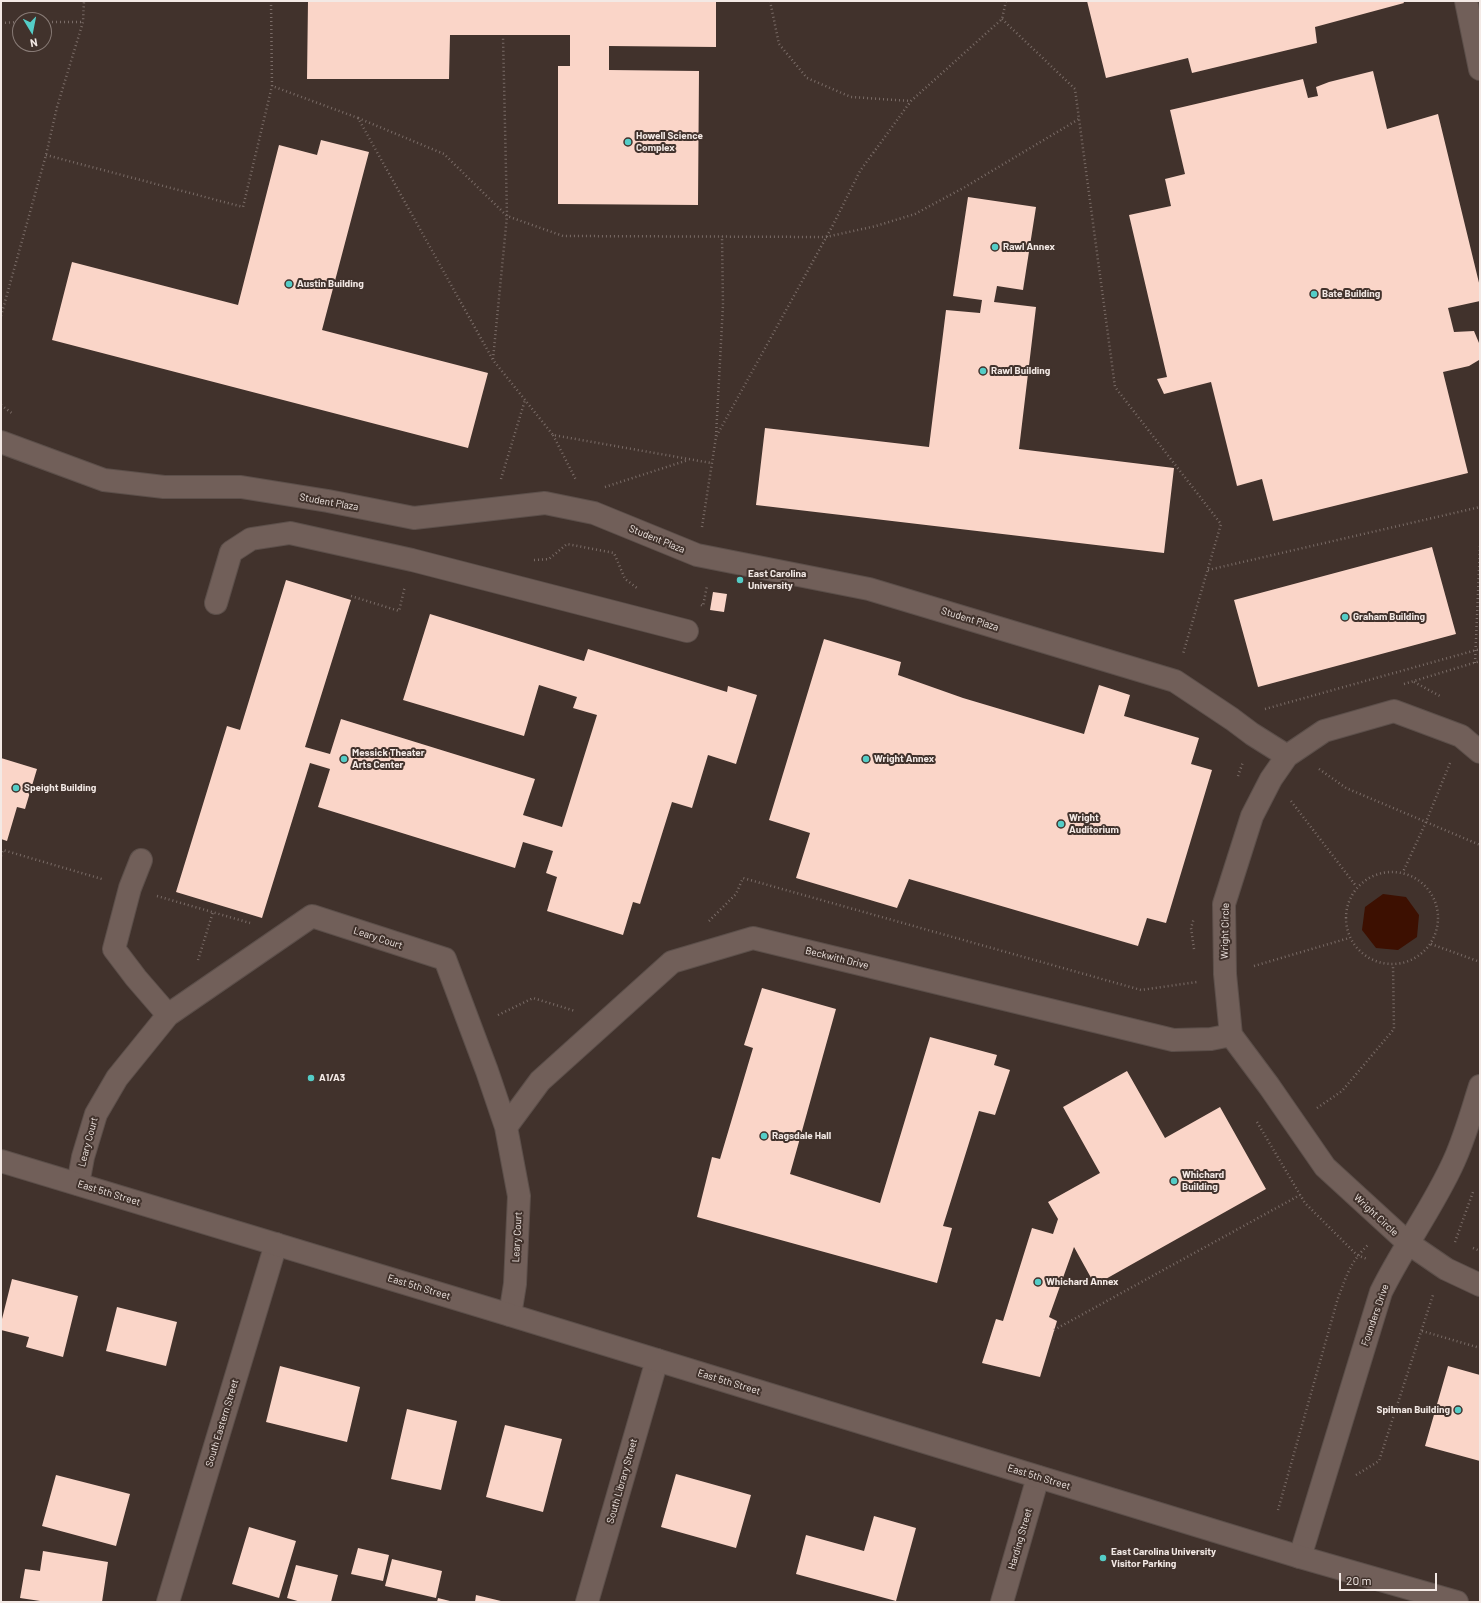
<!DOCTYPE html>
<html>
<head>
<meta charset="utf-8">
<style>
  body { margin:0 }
  #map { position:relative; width:1481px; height:1603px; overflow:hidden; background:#41322c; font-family:Barlow,sans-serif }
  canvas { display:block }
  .frame { position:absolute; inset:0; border:2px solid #f3e9e5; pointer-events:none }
  .north { position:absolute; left:12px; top:12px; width:40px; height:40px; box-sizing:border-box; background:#41322c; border:1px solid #887b76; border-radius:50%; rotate:170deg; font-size:11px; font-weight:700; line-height:16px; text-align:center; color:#f3e9e5 }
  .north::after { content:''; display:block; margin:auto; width:14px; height:18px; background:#54cdc7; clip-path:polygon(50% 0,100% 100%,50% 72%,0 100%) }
  .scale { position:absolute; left:1339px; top:1573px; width:98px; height:18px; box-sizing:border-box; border:2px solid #f3e9e5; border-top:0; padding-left:5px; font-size:12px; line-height:14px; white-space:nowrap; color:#f3e9e5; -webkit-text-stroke:3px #41322c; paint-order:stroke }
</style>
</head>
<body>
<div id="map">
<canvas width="1481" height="1603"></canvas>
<div class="frame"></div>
<div class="north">N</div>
<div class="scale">20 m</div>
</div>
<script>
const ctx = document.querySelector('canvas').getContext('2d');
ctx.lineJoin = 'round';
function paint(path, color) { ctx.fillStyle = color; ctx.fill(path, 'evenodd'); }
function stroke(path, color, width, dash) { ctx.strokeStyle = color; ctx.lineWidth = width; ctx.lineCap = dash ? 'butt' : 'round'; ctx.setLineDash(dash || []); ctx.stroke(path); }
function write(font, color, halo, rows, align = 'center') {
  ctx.font = font + ' Barlow,sans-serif'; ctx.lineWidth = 4; ctx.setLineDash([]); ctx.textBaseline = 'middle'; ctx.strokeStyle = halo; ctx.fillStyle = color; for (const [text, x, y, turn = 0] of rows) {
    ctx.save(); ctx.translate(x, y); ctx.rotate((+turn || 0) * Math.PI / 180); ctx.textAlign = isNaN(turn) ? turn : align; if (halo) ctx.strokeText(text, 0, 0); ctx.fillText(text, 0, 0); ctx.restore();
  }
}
paint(new Path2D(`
  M1383 894 1406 897 1419 915 1417 937 1398 950 1376 948 1362 930 1365 907Z`), '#3d1001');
paint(new Path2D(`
  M308 1H716V47L609 46V70L699 71 698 205 558 204V66H570V35H450L449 79H307Z
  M1087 1H1403L1404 3 1315 27 1317 43 1192 73 1188 58 1106 78Z
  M1373 71 1387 129 1438 114 1480 287V301L1448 308 1454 332 1474 331 1479 343V360L1469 366 1443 372 1468 473 1273 521 1262 479 1237 486 1211 382 1164 394 1157 379 1167 377 1129 215 1171 206 1165 179 1185 174 1170 110 1303 79 1308 98 1318 96 1316 87 1329 82Z
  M321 140 369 152 322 330 488 373 468 448 52 340 72 262 238 305 279 145 317 155Z
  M968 197 1036 207 1023 290 997 286 994 302 1036 307 1019 449 1174 468 1164 553 756 505 765 428 929 447 946 310 980 313 982 300 953 296Z
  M1432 547 1456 634 1258 687 1234 600Z
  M286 580 351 600 305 747 330 754 341 719 535 779 523 815 562 827 597 715 573 708 577 697 539 685 524 736 403 700 430 614 584 661 588 649 727 692 728 686 757 695 736 764 708 755 692 808 672 802 640 904 633 902 623 935 547 911 557 877 546 873 553 851 523 842 515 868 318 807 330 769 310 763 262 918 176 892 227 726 240 730Z
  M713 592 727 594 724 612 710 610Z
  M824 639 901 662 898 675 963 698 1084 734 1099 685 1130 695 1124 716 1199 738 1191 764 1212 770 1166 923 1147 918 1138 946 909 879 897 908 796 878 810 833 769 820Z
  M1 758 37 769 25 809 17 807 7 841 1 839Z
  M762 988 836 1009 790 1174 880 1203 930 1037 997 1055 994 1065 1010 1070 995 1115 979 1111 943 1226 952 1228 937 1283 697 1217 712 1157 720 1159 753 1048 744 1045Z
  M1127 1071 1165 1138 1220 1107 1266 1189 1095 1285 1074 1247 1049 1317 1057 1321 1040 1377 982 1363 996 1319 1003 1321 1032 1228 1053 1234 1058 1219 1048 1202 1100 1173 1063 1107Z
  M12 1279 78 1296 63 1357 26 1347 29 1337 1 1330V1323Z
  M117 1307 177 1322 166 1366 106 1351Z
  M280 1366 360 1387 347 1442 266 1422Z
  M1448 1366 1480 1375V1461L1425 1446Z
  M407 1409 457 1421 441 1490 391 1479Z
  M505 1425 562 1439 543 1512 486 1497Z
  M676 1474 751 1495 736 1548 661 1527Z
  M56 1475 130 1494 116 1546 42 1526Z
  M874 1516 916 1528 896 1601 796 1574 806 1535 864 1551Z
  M249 1527 296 1541 279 1598 232 1584Z
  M358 1548 389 1555 383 1581 351 1574Z
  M43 1551 108 1562 102 1602H47L20 1598 25 1569 40 1571Z
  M392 1559 442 1571 436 1598 385 1586Z
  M296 1565 338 1575 331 1602H301L287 1598Z
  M476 1595 501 1601V1602H475Z
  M438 1598 450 1601V1602H437Z`), '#fad5c8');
const street = new Path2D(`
  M1466 1 1480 69
  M1 442 104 480 164 487H241L328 501 414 518 545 503 594 513 697 555 869 589 1175 681 1232 719 1252 734 1287 756
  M216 603 231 552 251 539 290 533 412 560 687 631
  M1480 752 1461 736 1394 711 1324 731 1287 756 1271 779 1252 816 1224 904 1225 974 1231 1035 1269 1086 1325 1167 1408 1243 1446 1269 1480 1285
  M141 860 130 888 114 949 136 978 168 1015
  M506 1127 540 1081 672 962 753 938 1173 1040 1211 1039 1231 1035
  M78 1184 83 1157 96 1114 117 1078 168 1015 312 916 445 959 487 1071 506 1127 519 1196 515 1284 510 1315
  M1300 1557 1381 1292C1403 1247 1434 1206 1454 1161 1465 1137 1472 1111 1480 1086
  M168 1602 276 1244
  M587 1602 657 1360
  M1002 1602 1038 1477`);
const secondary = new Path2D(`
  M1 1161 510 1315 1300 1557 1457 1602`);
stroke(street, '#5c4f4a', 24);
stroke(secondary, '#5c4f4a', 24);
stroke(new Path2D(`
  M271 1 272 86 358 118 493 360 553 435 711 463
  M770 1 779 44 807 78 851 97 911 101
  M1002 19 1075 89 1115 387 1221 524 1183 654
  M44 22H83
  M1 23 20 22
  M358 118 444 154 507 216 563 236 826 237 876 226 915 214 965 187 1079 119
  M46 155 243 207 272 86
  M1 316 46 155 57 107 83 22 84 1
  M493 359 507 216 503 36
  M1 405 13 414
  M553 435 576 480
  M716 436 723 305 722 236
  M501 479 525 400
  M605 487 688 460
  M702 527 716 437 833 225 860 171 911 101 1002 19 1006 1
  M534 560 549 559 567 544 614 553 625 579 637 588
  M1208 570 1480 507
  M351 596 399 611 405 586
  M701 605 703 606 707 586
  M1475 663 1480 546
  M1414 682 1440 696
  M1404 684 1480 661
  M1265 709 1480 649
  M1450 763 1426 822 1480 845
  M1319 769 1346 788 1426 822 1403 872
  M1238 776 1243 762
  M1291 801 1356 886
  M1 856 3 850 102 879
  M1346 918a46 46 0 1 1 92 0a46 46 0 1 1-92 0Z
  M157 896 250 923
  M709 921 736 894 743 878 1141 990 1197 982
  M1431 944 1480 962
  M1194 949 1191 928 1194 918
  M198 960 213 912
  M1254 966 1349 938
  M498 1015 533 998 575 1011
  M1317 1108 1342 1091 1394 1029 1393 965
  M1257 1122 1305 1203 1357 1255 1367 1259
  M1455 1242 1473 1192
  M1473 1248 1480 1251
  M1054 1330 1300 1195
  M1422 1331 1480 1348
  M1356 1475 1379 1461 1433 1295
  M1278 1510 1338 1298C1347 1275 1350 1262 1369 1244`), '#7a6c67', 2.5, [1, 3]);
stroke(street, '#715f59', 22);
stroke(secondary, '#715f59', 22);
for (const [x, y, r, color] of [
  [628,142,4,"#54cdc7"],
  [995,247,4,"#54cdc7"],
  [289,284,4,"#54cdc7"],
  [1314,294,4,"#54cdc7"],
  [983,371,4,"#54cdc7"],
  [740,580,4,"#54cdc7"],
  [1345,617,4,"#54cdc7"],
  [344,759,4,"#54cdc7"],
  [866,759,4,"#54cdc7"],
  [16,788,4,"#54cdc7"],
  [1061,824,4,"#54cdc7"],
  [311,1078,4,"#54cdc7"],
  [764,1136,4,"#54cdc7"],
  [1174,1181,4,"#54cdc7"],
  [1038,1282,4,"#54cdc7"],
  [1458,1410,4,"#54cdc7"],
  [1103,1558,4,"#54cdc7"]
]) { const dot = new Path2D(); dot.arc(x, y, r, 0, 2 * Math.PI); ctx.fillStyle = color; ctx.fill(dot); stroke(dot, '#41322c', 1.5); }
write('bold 10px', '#f3e9e5', '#41322c', [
  ["Howell Science",636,136],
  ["Complex",636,148],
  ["Rawl Annex",1003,247],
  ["Austin Building",297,284],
  ["Bate Building",1322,294],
  ["Rawl Building",991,371],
  ["East Carolina",748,574],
  ["University",748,586],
  ["Graham Building",1353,617],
  ["Messick Theater",352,753],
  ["Arts Center",352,765],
  ["Wright Annex",874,759],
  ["Speight Building",24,788],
  ["Wright",1069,818],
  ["Auditorium",1069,830],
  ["A1/A3",319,1078],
  ["Ragsdale Hall",772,1136],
  ["Whichard",1182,1175],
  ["Building",1182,1187],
  ["Whichard Annex",1046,1282],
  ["Spilman Building",1450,1410,"right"],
  ["East Carolina University",1111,1552],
  ["Visitor Parking",1111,1564]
], 'left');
write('10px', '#f3e9e5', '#41322c', [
  ["Student Plaza",329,502,10],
  ["Student Plaza",657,539,22],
  ["Student Plaza",970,619,17],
  ["Wright Circle",1225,931,-89],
  ["Leary Court",378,938,18],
  ["Beckwith Drive",837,958,14],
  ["Leary Court",88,1142,-75],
  ["East 5th Street",109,1193,17],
  ["Wright Circle",1376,1215,43],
  ["Leary Court",517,1237,-87],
  ["East 5th Street",419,1287,17],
  ["Founders Drive",1375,1315,-71],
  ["East 5th Street",729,1382,17],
  ["South Eastern Street",222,1423,-73],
  ["East 5th Street",1039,1477,17],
  ["South Library Street",622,1481,-74],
  ["Harding Street",1020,1539,-74]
]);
</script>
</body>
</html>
